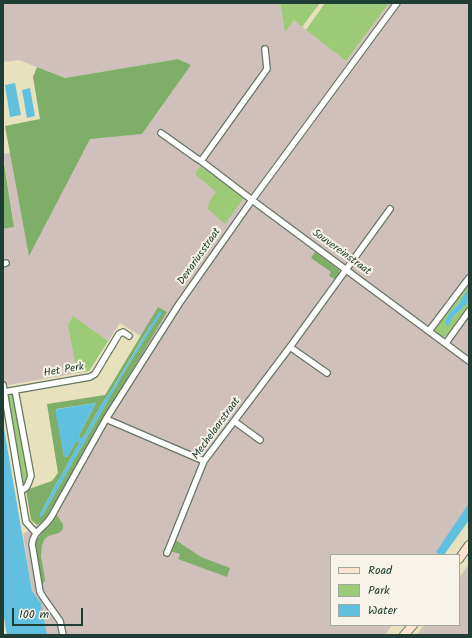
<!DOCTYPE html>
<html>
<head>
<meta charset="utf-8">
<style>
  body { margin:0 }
  #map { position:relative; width:472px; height:638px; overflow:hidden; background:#e8e1bd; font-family:Kalam,sans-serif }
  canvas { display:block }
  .frame { position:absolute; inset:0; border:4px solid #1f3d34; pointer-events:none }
  .legend { position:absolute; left:330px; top:554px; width:130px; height:72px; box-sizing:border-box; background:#f7f3e8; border:1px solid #a1aaa0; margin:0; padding:5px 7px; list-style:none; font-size:12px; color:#1f3d34 }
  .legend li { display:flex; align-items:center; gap:8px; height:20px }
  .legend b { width:20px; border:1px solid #a1aaa0 }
  .scale { position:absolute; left:12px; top:608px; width:71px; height:18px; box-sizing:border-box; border:2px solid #1f3d34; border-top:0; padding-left:5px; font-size:12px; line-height:14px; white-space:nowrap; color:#1f3d34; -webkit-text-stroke:3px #f7f3e8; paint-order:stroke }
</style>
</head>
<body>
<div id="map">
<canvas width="472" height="638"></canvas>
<div class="frame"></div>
<ul class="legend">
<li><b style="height:5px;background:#fde4d1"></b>Road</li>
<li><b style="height:11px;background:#9dca77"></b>Park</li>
<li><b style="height:11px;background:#61c0df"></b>Water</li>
</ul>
<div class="scale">100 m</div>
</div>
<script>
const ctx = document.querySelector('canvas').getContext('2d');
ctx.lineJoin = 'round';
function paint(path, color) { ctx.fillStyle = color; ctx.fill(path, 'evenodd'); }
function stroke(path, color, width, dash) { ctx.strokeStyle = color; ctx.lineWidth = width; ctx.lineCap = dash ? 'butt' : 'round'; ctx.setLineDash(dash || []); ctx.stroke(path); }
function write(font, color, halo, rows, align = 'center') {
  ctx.font = font + ' Kalam,sans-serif'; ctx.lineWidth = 4; ctx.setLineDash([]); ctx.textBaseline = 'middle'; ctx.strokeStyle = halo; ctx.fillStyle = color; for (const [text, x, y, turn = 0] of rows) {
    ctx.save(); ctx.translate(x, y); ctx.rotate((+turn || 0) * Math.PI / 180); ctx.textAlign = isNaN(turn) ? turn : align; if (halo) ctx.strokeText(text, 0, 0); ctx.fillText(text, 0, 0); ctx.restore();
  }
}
paint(new Path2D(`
  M3 3H280L285 31 294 20 346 61 389 3H469V511L441 555H331V625H392L385 635H47L41 603 32 591 23 534 44 521 149 341 120 323 89 371 3 386V229L14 227 3 154 90 138 142 134 191 65 178 59 65 78 19 60 3 62Z
  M469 564V635H417L424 625H459V578Z`), '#d0c0bc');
paint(new Path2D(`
  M280 3H320L302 27 294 20 285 32Z
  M325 3H389L346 61 306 30Z
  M200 166 241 196 243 199 225 224 208 209 209 202 216 192 195 174Z
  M469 283V288L468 291 446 319 445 322 447 326 450 324C451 316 458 313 462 308 465 305 467 302 469 300V305L448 334 443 337C439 336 437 335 435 330L437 326Z
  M73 316 108 341 89 371 77 373 68 325Z
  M14 394 28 478 24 487 8 395Z`), '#9dca77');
paint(new Path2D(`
  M178 59 191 65 142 134 90 139 29 256 5 126 40 119 33 77 37 67 65 78Z
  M3 157 14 227 3 229Z
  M315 252 339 270V275L335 279 329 276 331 272 311 258Z
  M158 307 167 312 114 401 52 509 44 521 37 525 31 520 26 490 52 481 58 473 47 404 105 395ZM162 312 126 369 42 516 40 514 56 484 61 476 79 443 78 441 76 442 67 457 64 456 56 409 96 403 79 435 80 438V439L83 438 101 405 112 389 150 326Z
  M56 514 63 524V529L59 533 48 536 44 540 42 545 41 556 45 580 42 586 34 544Z
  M174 539 201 557 230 568 227 577 178 559 180 554 170 551Z`), '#7eae68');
paint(new Path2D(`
  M15 83 21 115 10 117 5 85Z
  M30 88 35 116 27 118 22 90Z
  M469 288C469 291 470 295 469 298 467 309 451 313 450 324L447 327 445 322 446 319 451 311 457 306Z
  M161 311V314L126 369 42 516 40 517V514L56 484 61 476 79 443 78 441 76 442 68 456 66 457 64 456 55 410 58 409 96 403 79 435 80 438H83L101 405 112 389 159 312Z
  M3 423 32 591 41 603 47 635H7L3 612Z
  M469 503V520L444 555H440L436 552Z`), '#61c0df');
const minor = new Path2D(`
  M265 49 267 69 201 161 252 200 469 361
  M161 133 196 158 201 161
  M3 264 6 263
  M429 331 469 278
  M446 343 469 311
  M290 347 327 373
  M3 385 26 522 36 533
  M15 390 31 476C28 483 28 489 21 490
  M4 392 90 377 95 374 119 334 123 332 129 336
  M106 419 204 461
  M234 421 260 440
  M167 553 204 461 290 347 390 209
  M63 635 60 621 43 597 40 592 32 544C34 531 41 530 48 521 51 518 53 514 55 510L106 419 179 304 252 200 397 3`);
const secondary = new Path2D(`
  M459 559 469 545
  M404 635 413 625`);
stroke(minor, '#657664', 8);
stroke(secondary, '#657664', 10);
stroke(minor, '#fff', 5.5);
stroke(secondary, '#fde4d1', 8);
write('11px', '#1f3d34', '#f7f3e8', [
  ["Souvereinstraat",341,253,36],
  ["Denariusstraat",200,257,-55],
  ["Het Perk",64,371,-10],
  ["Mechelaarstraat",217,429,-54]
]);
</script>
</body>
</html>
